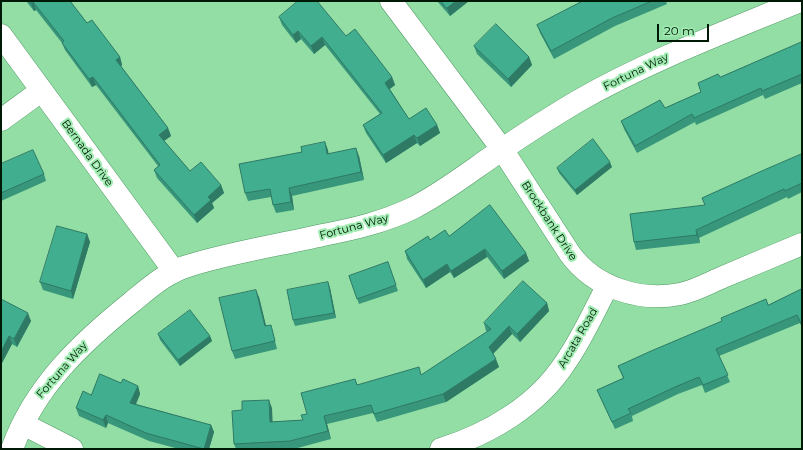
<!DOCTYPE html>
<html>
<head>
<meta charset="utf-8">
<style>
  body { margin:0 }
  #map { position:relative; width:803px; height:450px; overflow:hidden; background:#93dea5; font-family:Montserrat,sans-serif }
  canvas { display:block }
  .frame { position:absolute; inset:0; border:2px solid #001906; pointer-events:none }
  .scale { position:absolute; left:657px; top:24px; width:52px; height:18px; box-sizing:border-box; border:2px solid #001906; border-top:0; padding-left:5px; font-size:12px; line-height:14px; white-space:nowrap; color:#001906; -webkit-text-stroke:3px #a0ecb2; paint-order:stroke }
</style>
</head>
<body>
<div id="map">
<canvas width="803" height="450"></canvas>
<div class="frame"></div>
<div class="scale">20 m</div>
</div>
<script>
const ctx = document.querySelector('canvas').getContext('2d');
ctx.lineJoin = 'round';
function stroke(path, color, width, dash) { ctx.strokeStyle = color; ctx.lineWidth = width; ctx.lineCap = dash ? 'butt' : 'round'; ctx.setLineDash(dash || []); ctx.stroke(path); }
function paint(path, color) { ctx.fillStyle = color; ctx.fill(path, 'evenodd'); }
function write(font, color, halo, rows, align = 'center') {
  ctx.font = font + ' Montserrat,sans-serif'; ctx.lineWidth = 4; ctx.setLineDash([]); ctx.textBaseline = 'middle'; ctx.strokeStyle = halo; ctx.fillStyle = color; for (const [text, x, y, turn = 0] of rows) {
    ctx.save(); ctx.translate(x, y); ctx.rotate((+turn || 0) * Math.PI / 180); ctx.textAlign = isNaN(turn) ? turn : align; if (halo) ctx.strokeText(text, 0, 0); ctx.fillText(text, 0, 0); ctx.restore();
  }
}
const minor = new Path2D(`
  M391 1 502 149 570 254C595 288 640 302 680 294 695 291 709 283 723 277 749 266 776 255 802 244
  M1 35 174 271
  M1 120 41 91
  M23 424 72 449
  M12 449C35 386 81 343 132 302 150 287 168 271 191 265 234 252 279 245 323 235 354 229 384 222 413 208 445 192 473 169 503 149 527 132 553 116 578 101 648 61 725 32 800 1
  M441 449C489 434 537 406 565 363 582 339 594 311 608 285`);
stroke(minor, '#509a65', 23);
stroke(minor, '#fff', 22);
paint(new Path2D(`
  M26 1H70L87 23 120 57 122 65 121 66 168 128 171 136 164 141 190 171 221 185 224 193 212 203 214 208 197 223 157 178 154 170 158 166 96 85 92 87 65 50 62 43 36 10 34 11Z
  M437 1H469L450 16Z
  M583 1H666L667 4 615 26 554 59 540 33 537 25Z
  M279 17 346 36 392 77 395 85 390 89 409 119 437 125 440 133 420 146 417 143 386 163 366 133 363 125 380 114 325 45 314 54 301 39 296 43 282 25Z
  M802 42V83L765 99 763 95 696 125 695 122 637 153 624 129 621 121 665 108 701 92 698 83 720 77Z
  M474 46 529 57 532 65 511 87 477 54Z
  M325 142 328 154 359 156 364 180 292 196 294 210 276 213 273 205 271 197 248 201 245 193 302 152Z
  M802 154V192L788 199 787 197 699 238 700 243 636 250 634 242 705 205 702 198Z
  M1 164 44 174 46 181 1 201Z
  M612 167 577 195 559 173 557 168Z
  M87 234 90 242 73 299 43 290 40 282Z
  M449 236 526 253 529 261 504 279 487 257 454 278 450 272 426 288 407 259 405 251 430 240Z
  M388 262 398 291 359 304 349 276Z
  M328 282 330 288 336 318 295 326 293 320Z
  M802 289V328L800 323 719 356 730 382 705 393 702 385 678 394 632 416 633 421 615 429 600 397 597 390 623 378 618 366 768 305Z
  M259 297 266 326 273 333 277 349 235 359 232 351Z
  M1 299 31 321 17 347 12 344 1 365Z
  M547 303 549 311 520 342 512 334 493 354 499 367 446 402 377 422 373 413 327 424 331 439 294 449H236L234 444 272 408V422L303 420 307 414 355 379 357 385 422 375 488 332 486 331 484 323Z
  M158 334 210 336 212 341 180 366 160 340Z
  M121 383 138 386 140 394 136 404 211 425 214 432 209 449H179L149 441 108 423 106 428 79 416 76 408 91 395Z`), '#38967b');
paint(new Path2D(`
  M456 1H469L450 16 447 8Z
  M33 2 36 10 34 11 31 3Z
  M298 31 301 39 296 43 293 35Z
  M322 37 325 45 314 54 311 46Z
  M120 57 122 65 119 68 116 60Z
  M529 57 532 65 511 87 508 79Z
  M93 77 96 85 92 87 89 79Z
  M392 77 395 85 388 90 385 83Z
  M437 125 440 133 420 146 417 138Z
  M168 128 171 136 161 143 159 135Z
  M414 135 417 143 386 163 383 155Z
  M325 142 328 150 330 162 327 154Z
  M356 148 359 156 364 180 361 172Z
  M610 162 612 167 577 195 575 190Z
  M221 185 224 193 212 203 214 208 197 223 194 215 208 197Z
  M289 188 292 196 294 210 291 202Z
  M696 230 699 238 700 243 697 235Z
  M87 234 90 242 73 299 71 291Z
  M485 249 487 257 454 278 451 271Z
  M526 253 529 261 504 279 502 271Z
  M447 264 450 272 426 288 423 280Z
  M328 282 330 288 336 318 334 313Z
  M256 290 259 297 268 334 265 326Z
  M547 303 549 311 520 342 517 334Z
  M28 313 31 321 17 347 14 339Z
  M509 326 512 334 492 355 489 347Z
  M9 336 12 344 1 365V352Z
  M210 336 212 341 180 366 178 360Z
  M496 359 499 367 446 402 443 394Z
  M138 386 140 394 133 411 130 403Z
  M269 400 272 408 273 430 270 422Z
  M106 415 108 423 106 428 103 420Z
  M324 416 327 424 331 439 328 431Z
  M211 425 214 432 209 449H204Z`), '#2e7a64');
const building = new Path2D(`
  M29 1H70L87 23 92 20 120 57 116 60 168 128 159 135 190 171 201 162 221 185 208 197 211 200 194 215 154 170 160 165 93 77 89 79 62 43 64 41 33 2 31 3Z
  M298 1H317L346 36 355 29 392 77 385 83 409 119 426 108 437 125 417 138 414 135 383 155 363 125 382 113 322 37 311 46 298 31 293 35 279 17Z
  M441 1H456L447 8Z
  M583 1H652L612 18 551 51 537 25Z
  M496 24 529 57 508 79 474 46Z
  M802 42V74L762 91 761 88 694 118 692 114 635 146 621 121 660 100 665 108 701 92 698 83 718 74 720 77Z
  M593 139 610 162 575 190 557 168Z
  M325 142 327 154 356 148 361 172 289 188 291 202 273 205 270 189 245 193 239 164 302 152 301 147Z
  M33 150 44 174 1 193V164Z
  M802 154V183L785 191 784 189 696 230 697 235 634 242 630 214 705 205 702 198 764 170Z
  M490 205 526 253 502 271 485 249 451 271 447 264 423 280 405 251 428 236 430 240 445 230 449 236Z
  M57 226 87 234 71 291 40 282Z
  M388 262 396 285 357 299 349 276Z
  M523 281 547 303 517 334 509 326 489 347 496 359 443 394 374 414 371 405 324 416 328 431 290 441 234 444 232 411 242 410V401L269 400 270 422 303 420 301 415 307 414 301 393 355 379 357 385 419 367 421 375 491 329 484 323Z
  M328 282 334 313 293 320 287 290Z
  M802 289V325L797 315 716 349 728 375 703 385 699 377 675 387 628 409 631 413 612 422 597 390 624 378 618 366 651 351 722 321 721 318 766 299 768 305Z
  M256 290 265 326 271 325 275 341 232 351 219 298Z
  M1 299 28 313 14 339 9 336 1 352Z
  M190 310 210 336 178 360 158 334Z
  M100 374 121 383 123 379 138 386 130 403 211 425 204 449 146 433 106 415 103 420 76 408 83 391 91 395Z`);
paint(building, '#41ae8f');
stroke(building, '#2e7a64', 1);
write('11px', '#001906', '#a0ecb2', [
  ["Fortuna Way",636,72,-26],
  ["Bernada Drive",87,153,54],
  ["Brockbank Drive",549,221,57],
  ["Fortuna Way",354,227,-15],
  ["Arcata Road",578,338,-60],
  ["Fortuna Way",62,370,-49]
]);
</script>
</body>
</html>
